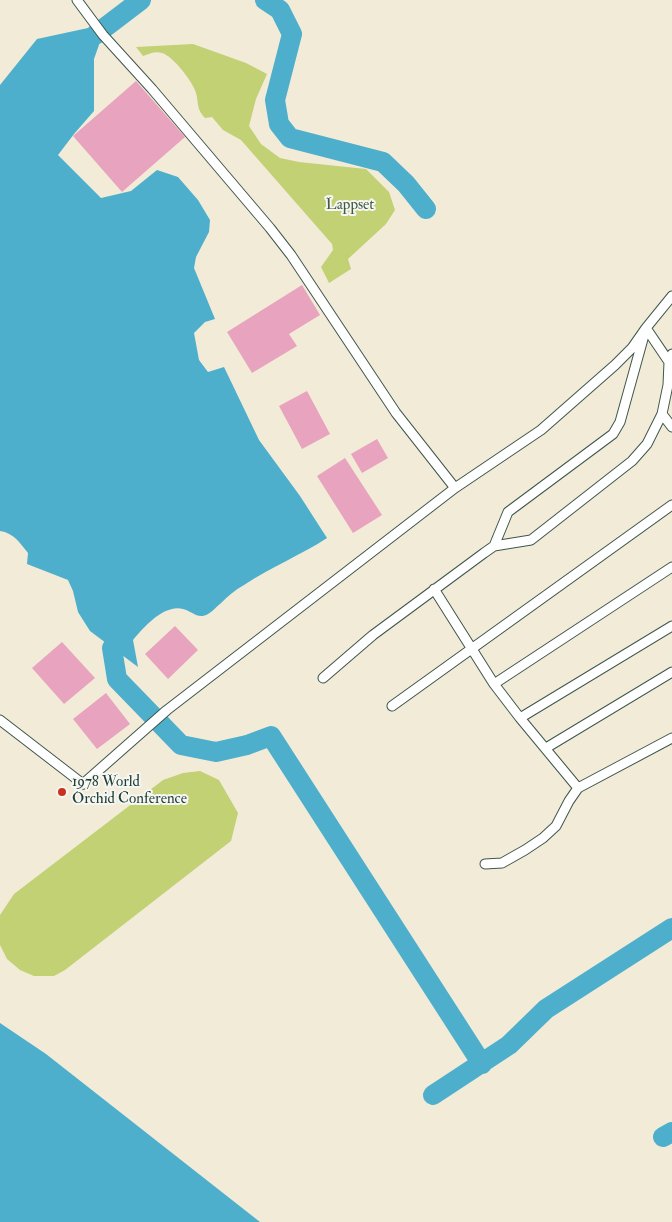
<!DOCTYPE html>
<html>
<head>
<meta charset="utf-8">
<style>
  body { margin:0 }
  canvas { display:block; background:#f1ebd8 }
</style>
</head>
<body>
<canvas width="672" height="1222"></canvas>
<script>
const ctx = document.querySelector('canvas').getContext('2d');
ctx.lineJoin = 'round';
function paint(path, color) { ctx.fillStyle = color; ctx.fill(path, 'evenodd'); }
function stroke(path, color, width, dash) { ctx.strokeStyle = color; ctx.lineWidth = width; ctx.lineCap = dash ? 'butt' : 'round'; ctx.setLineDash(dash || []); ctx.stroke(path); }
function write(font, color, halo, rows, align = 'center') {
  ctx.font = font + ' "IM FELL Double Pica",serif'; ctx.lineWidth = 4; ctx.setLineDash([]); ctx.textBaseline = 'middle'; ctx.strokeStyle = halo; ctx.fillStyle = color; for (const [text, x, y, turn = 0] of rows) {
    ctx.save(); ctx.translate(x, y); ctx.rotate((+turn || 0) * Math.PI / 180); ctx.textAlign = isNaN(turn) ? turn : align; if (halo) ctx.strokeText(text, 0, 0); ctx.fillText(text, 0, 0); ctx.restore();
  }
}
paint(new Path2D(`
  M193 44 246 63 267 74 256 99 249 126 261 144 280 158 299 162 366 169 389 192 395 210 386 224 348 259 351 269 329 283 321 267 333 250 332 244 241 140 223 130 212 117 205 118C196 108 199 104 196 93 193 82 173 56 162 53 155 51 149 54 143 56L136 47Z
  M200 771 219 780 238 813 231 841 65 970 54 976H34L20 970 7 959 0 945V915L14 894 163 780 183 773Z`), '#c2d174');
paint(new Path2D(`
  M88 28 100 42 94 59V111L74 134 58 155 101 198 131 191 157 170 178 177 198 200 210 220 209 232 196 257 194 268 215 319 205 322 194 333 199 360 208 372 224 367 259 440 300 496 327 538C301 555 271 567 244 585 235 590 227 597 220 604 216 607 212 612 208 614 198 620 192 611 183 609 164 604 144 627 133 640L138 667 90 631 78 612 73 591 68 580 27 564 28 553C20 543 14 533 0 531V85L37 39Z
  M0 1023 46 1054 260 1222H0Z`), '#4dafcc');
stroke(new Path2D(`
  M265 0 280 10 292 34 275 100 279 124 290 138 383 162 406 184 426 209
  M95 35 141 0
  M112 648 117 679 181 745 216 752 247 745 271 736 482 1064
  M433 1095 509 1045 546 1009 672 928
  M663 1137 672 1132`), '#4dafcc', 20);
paint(new Path2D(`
  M136 81 185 137 122 192 73 136Z
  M302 285 320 315 289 334 297 346 252 373 227 332Z
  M307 391 330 434 302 449 279 406Z
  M377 439 388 458 362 473 351 454Z
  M345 458 382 515 353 533 317 476Z
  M175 626 198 650 168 679 145 654Z
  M62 642 95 678 64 704 32 668Z
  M106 693 130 724 97 749 73 719Z`), '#e8a3be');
const service = new Path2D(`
  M77 0 103 35 152 89 270 228 291 255 396 413 455 488
  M662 414 672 427
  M494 546 508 512 613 434 620 422 646 328 672 296
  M434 589 494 684 520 718 578 788
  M323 678 373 635 484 553 494 546 531 540 632 461 647 444 662 414 668 385 669 362 672 354
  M494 684 672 567
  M392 706 672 505
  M520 718 672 626
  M0 720 83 784 167 710 455 488 541 430 615 365 632 348 646 328 669 362
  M546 748 672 672
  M485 864 502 863 525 850 543 838 556 826 569 801 578 788 672 738`);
stroke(service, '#3e574d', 11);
stroke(service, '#fff', 9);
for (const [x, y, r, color] of [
  [62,792,5,"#c8321e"]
]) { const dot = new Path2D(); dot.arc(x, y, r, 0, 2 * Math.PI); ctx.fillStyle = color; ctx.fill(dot); stroke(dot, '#f6f6f2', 2); }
write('15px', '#405b41', '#f6f6f2', [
  ["Lappset",350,206]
]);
write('15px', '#1f3d34', '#f6f6f2', [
  ["1978 World",72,783],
  ["Orchid Conference",72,800]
], 'left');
</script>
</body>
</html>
